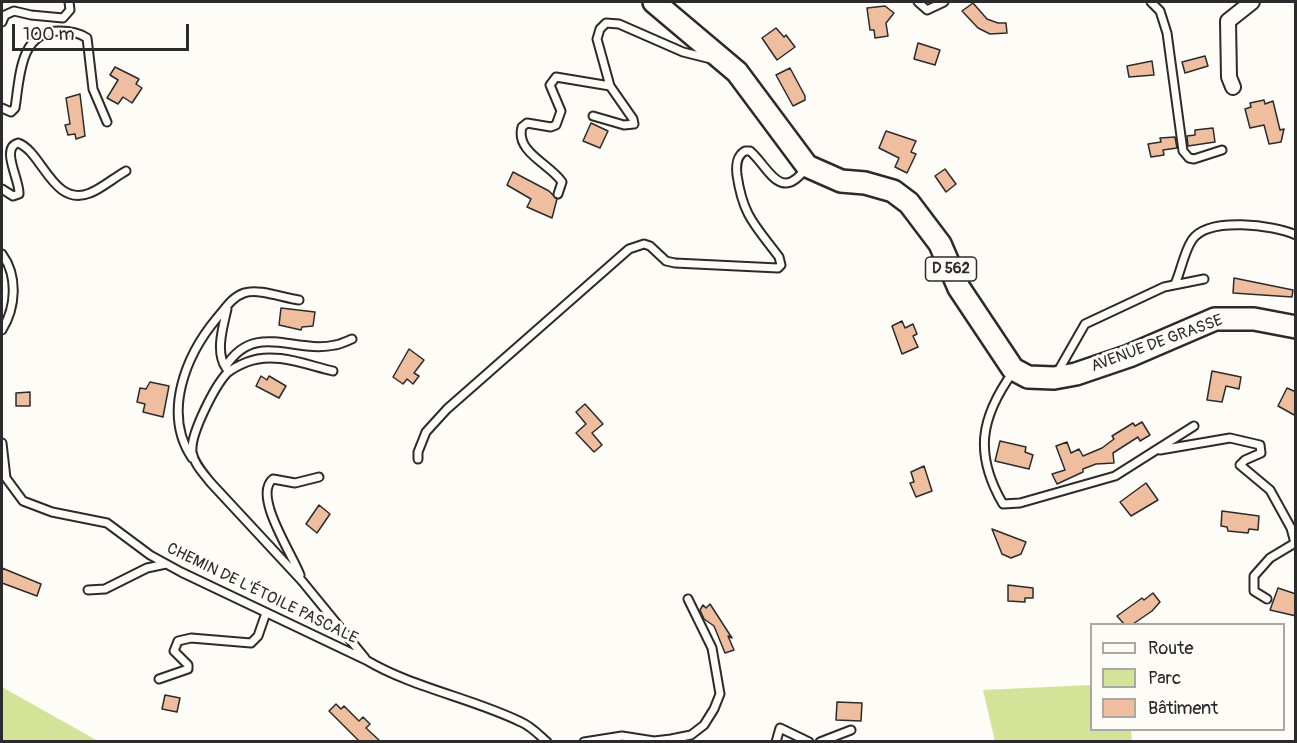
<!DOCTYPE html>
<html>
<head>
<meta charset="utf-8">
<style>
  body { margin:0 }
  #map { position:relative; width:1297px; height:743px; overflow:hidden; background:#fdfcf7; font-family:Pangolin,sans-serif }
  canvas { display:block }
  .frame { position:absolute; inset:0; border:3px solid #2b2b2b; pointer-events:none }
  .legend { position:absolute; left:1090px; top:623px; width:195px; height:108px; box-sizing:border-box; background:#fdfcf7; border:2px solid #a9a8a5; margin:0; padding:8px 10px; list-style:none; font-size:18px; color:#2b2b2b }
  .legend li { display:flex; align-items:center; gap:12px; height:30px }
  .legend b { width:30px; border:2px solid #a9a8a5 }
  .scale { position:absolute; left:12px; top:24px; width:177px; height:27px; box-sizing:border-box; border:3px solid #2b2b2b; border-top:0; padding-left:8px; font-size:18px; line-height:21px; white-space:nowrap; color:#2b2b2b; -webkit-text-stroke:4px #fdfcf7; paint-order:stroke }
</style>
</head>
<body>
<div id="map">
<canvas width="1297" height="743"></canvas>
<div class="frame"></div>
<ul class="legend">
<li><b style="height:8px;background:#fdfcf7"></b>Route</li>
<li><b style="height:16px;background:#d3e498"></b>Parc</li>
<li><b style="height:16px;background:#eebe9e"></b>Bâtiment</li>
</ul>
<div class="scale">100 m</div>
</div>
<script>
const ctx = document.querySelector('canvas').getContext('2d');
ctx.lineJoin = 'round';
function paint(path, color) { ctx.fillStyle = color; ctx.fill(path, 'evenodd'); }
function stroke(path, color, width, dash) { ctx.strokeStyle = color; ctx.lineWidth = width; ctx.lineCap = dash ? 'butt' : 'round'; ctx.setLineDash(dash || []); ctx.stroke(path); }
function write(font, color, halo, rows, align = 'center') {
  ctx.font = font + ' Pangolin,sans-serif'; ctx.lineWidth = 6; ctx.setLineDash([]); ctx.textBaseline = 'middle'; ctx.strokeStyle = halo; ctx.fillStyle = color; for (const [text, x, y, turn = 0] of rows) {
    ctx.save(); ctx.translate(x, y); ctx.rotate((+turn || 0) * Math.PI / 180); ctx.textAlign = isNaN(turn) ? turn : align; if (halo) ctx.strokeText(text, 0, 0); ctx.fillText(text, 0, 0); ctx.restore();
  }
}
paint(new Path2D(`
  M1091 685 1092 730H1131L1132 741H995L983 690Z
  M2 687 98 741H2Z`), '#d3e498');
const building = new Path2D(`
  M973 3 987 19 998 23H1006L1007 33 990 34 978 28 962 11Z
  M885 6 894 13 886 23 888 36 875 38 874 30H870L867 8Z
  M776 28 784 37 786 35 795 47 777 60 762 38Z
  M918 43 940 50 935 65 914 59Z
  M1205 56 1208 66 1185 73 1182 62Z
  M1152 61 1154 75 1129 77 1127 66Z
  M115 67 139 79 136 84 142 88 132 103 123 97 118 104 107 98 118 80 110 75Z
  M790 68 805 96V100L793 106 776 75Z
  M80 94 85 136 76 139 75 134 68 135 65 125 70 124 66 98Z
  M1264 100 1265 104 1273 101 1280 130 1284 129 1281 142 1269 144 1264 125 1250 128 1245 109 1251 107 1250 103Z
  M591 123 608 131 600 148 583 141Z
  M1213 128 1215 142 1188 146 1187 136 1195 135V130Z
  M886 131 916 141 911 152 916 154 907 173 895 167 899 158 879 148Z
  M1175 137 1177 148 1163 150 1164 155 1151 157 1148 144 1161 142 1160 138Z
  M945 169 956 184 946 192 935 176Z
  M513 172 549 191 557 199 552 218 527 207 531 199 507 185Z
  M1234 278 1293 290 1292 297 1233 293Z
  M281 308 315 312 313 326 302 327 301 330 279 325Z
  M902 321 905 328 913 324 917 334 913 336 918 347 902 354 892 326Z
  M409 349 424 360 414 373 419 376 413 384 407 379 403 384 393 377Z
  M1212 371 1241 377 1239 389 1226 386 1222 402 1207 400Z
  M261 376 267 380 269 376 286 386 279 398 256 386Z
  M150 382 169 386 163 417 143 412 145 404 137 402 140 388 146 389Z
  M1287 388 1296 392V416L1278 406Z
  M30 392V406H16V393Z
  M585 404 603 424 592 433 602 445 594 452 576 433 586 424 576 412Z
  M1142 422 1150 435 1140 441 1138 437 1113 453 1114 463 1096 464 1083 469V472L1057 484 1052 474 1065 470 1056 446 1067 442 1071 453 1079 449 1083 456 1102 448 1114 439 1112 436 1133 423 1135 426Z
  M1000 441 1026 447 1025 452 1033 455 1029 469 995 461Z
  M924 466 932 491 916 497 910 483 914 482 911 472Z
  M1146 483 1158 500 1131 516 1120 502Z
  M319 505 330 514 317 533 306 524Z
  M1222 511 1259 516 1258 530 1249 529 1248 533 1228 531 1227 527 1221 526Z
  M992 529 1026 542 1021 554 1011 558 1002 554Z
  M2 568 41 584 37 596 2 583Z
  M1008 585 1033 588V598H1025V602L1008 601Z
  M1278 588 1296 594V616L1270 610Z
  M1153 593 1160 602 1152 611 1133 624H1124L1117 616 1142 598 1144 600Z
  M710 604 732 638 728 636 734 650 725 653 714 626 704 619 700 610 703 605 706 608Z
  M165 695 180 698 177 712 162 709Z
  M837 702 862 703 861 721 836 720Z
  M336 704 341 709 344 706 359 721 363 717 370 724 366 728 380 741H359L329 711Z`);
paint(building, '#eebe9e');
stroke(building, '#2b2b2b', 1.5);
const service = new Path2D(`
  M918 2 927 10 944 2
  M1151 2 1160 11 1167 33 1183 151 1189 158 1194 159 1222 150
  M2 22 5 15 14 11 31 15 63 18 70 10 69 2
  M2 108 11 112 15 108C20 78 19 31 60 31 70 31 78 32 87 38L93 89 107 122
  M593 116 624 125 634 124 633 119 610 86 597 39 600 29 606 23 619 24 683 52 711 59
  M2 189 13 196 19 194C20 180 0 148 18 143 42 151 53 208 90 193 101 189 115 177 126 171
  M558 194 562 182C550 164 515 152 522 127L527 123 551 127 556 125 561 111 550 85 556 77 610 86
  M2 254C18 276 16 307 2 330
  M1175 284C1181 271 1184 252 1192 240 1208 216 1274 225 1296 235
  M226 366C255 321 294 354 335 345 341 344 347 341 352 339
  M226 368C215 352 223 327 227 309
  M333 371C306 365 275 351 247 362 242 364 232 369 227 373 215 386 190 434 192 452 194 464 204 474 211 483L302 581 365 658
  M1013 372C980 418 974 454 1003 504L1020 503 1115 476 1194 426
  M1057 373 1085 324 1164 287 1204 279
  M2 443 6 478 23 501 52 512 107 523 150 555 181 572 366 660C413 688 472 698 521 722 531 726 539 735 547 742
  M1160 450 1230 438 1260 445 1261 453 1245 460 1240 465 1270 490 1291 528 1295 543 1270 558 1254 576V591L1267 599
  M192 458C162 413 186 355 217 318 225 309 232 297 244 293 259 288 283 298 299 300
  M418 459V452L426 432 447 409 629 249 644 244 650 246 666 261 675 263 778 268 781 265 779 257C755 225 743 216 737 175 736 166 736 156 745 151H750C768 166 780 204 806 168
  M300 575C293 555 252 495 273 479L295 483 319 477
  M88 590 105 589 147 568 166 564
  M159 679 188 669V665L174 651 178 641 191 638 251 643 258 636 266 613
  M584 742 622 736 654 741 671 739 691 735 704 725 714 709 720 694 712 648 688 599
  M776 742 780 728 809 742
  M820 742 851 730`);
const minor = new Path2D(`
  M1233 87 1229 77 1228 21 1252 2`);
const primary = new Path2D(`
  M654 2 737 72 807 166 841 181 865 183 893 191 909 203 940 244 959 288 1013 369 1028 377 1054 378 1076 374 1129 356 1215 319H1254L1296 327`);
stroke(service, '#2b2b2b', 11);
stroke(minor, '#2b2b2b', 18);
stroke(primary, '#2b2b2b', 26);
stroke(service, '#fdfcf7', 7);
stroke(minor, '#fdfcf7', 14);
stroke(primary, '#fdfcf7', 21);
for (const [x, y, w] of [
  [951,269,51]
]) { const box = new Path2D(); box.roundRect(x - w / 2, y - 12, w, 24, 4.5); ctx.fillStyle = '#fdfcf7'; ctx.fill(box); stroke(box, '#2b2b2b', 1.5); }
write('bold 15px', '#2b2b2b', null, [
  ["D 562",951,269]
]);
write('16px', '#2b2b2b', '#fdfcf7', [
  ["AVENUE DE GRASSE",1157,344,-20],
  ["CHEMIN DE L'ÉTOILE PASCALE",262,594,26]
]);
</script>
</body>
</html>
